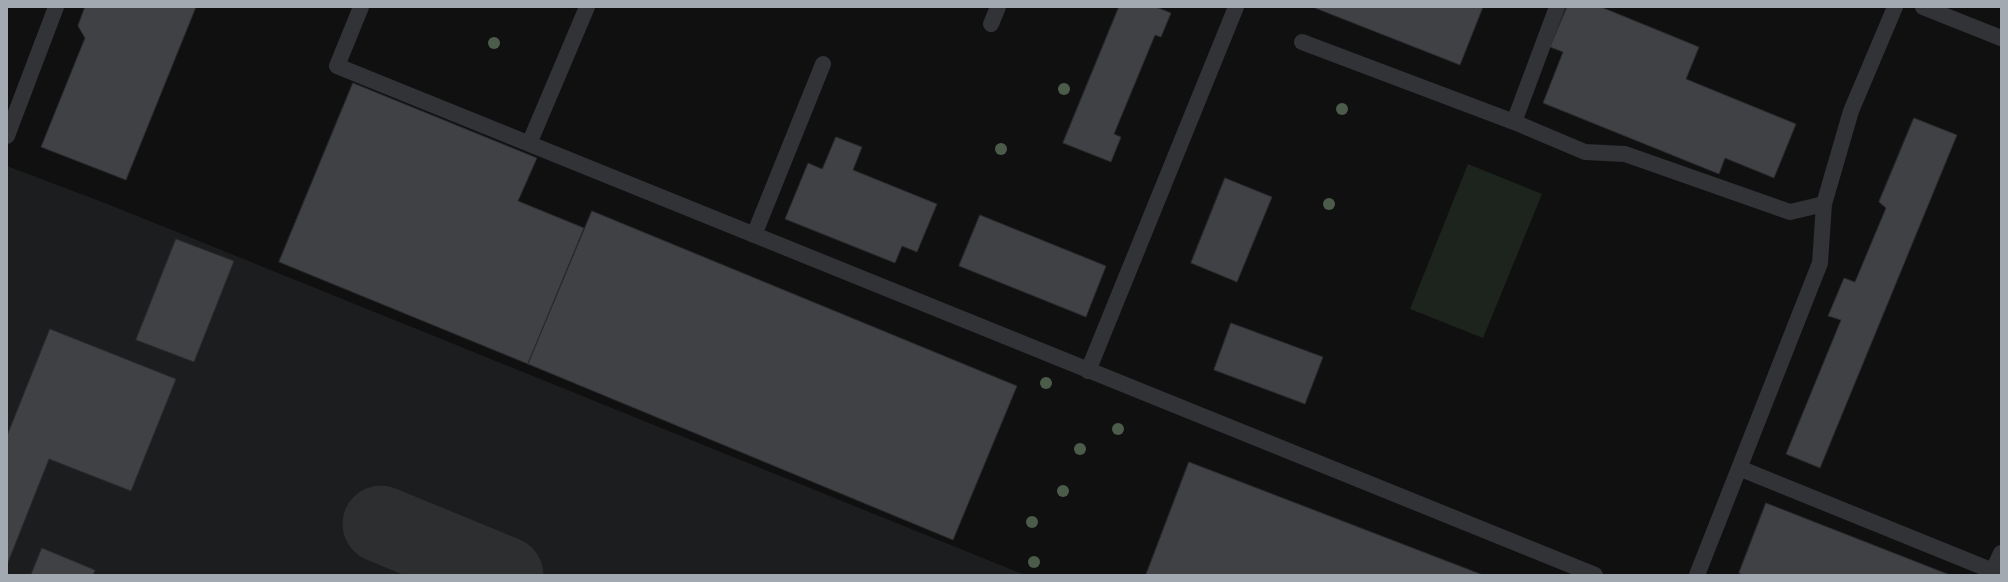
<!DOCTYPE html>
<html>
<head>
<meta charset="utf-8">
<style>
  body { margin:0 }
  #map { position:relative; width:2008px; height:582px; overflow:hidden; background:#101011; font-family:"Open Sans",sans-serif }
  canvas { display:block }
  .frame { position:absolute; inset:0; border:8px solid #a3a9b1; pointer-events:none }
</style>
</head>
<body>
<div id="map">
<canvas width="2008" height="582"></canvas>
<div class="frame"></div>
</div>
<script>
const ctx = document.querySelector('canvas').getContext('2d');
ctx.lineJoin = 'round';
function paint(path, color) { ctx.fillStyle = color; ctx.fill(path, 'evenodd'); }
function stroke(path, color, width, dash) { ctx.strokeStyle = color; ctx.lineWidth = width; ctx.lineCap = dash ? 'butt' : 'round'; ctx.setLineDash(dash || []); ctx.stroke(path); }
paint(new Path2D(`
  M7 166 110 205 1025 575H7Z`), '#1c1d1e');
paint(new Path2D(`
  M1468 164 1542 194 1483 338 1410 309Z`), '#1d241d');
stroke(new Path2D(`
  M381 524 505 575`), '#2c2e30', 77);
const building = new Path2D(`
  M85 7H196L126 180 41 147 85 38 78 26Z
  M1119 7H1156L1171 13 1161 37 1155 35 1114 134 1121 137 1111 162 1063 143Z
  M1315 7H1483L1460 65 1315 8Z
  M1567 7H1601L1699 47 1686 79 1796 124 1774 178 1725 158 1719 174 1543 103 1563 52 1550 47Z
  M353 83 537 158 518 201 584 228 528 364 279 262Z
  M1914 118 1957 135 1820 468 1786 454 1841 320 1828 316 1844 278 1855 282 1886 208 1879 202Z
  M836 137 862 147 853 170 937 204 917 252 902 246 895 263 785 219 808 163 822 169Z
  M1225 178 1272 197 1237 282 1191 263Z
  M592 211 1017 386 953 540 528 364Z
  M980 215 1106 266 1086 317 959 266Z
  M176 239 234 261 194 362 136 340Z
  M1231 323 1323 357 1305 404 1214 370Z
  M50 329 176 379 131 491 49 459 7 565V436Z
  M1189 462 1483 575H1146Z
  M1766 503 1950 575H1743L1739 573Z
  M42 548 95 570 93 575H31Z`);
paint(building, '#3f4144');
stroke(building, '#2a2b2d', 1);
stroke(new Path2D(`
  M361 7 337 66 1595 575
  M1923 7 2001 38
  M991 24 998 7
  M1302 42 1514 122 1585 152 1625 154 1790 212 1824 204
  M1514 122 1557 7
  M7 136 56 7
  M529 144 587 7
  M754 235 823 64
  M1088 371 1236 7
  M1739 468 1993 571 2001 553
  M1697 575 1820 263 1824 204 1851 111 1895 7`), '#323336', 16);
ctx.fillStyle = '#4c5c4b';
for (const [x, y] of [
  [494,43],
  [1064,89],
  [1342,109],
  [1001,149],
  [1329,204],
  [1046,383],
  [1118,429],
  [1080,449],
  [1063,491],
  [1032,522],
  [1034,562]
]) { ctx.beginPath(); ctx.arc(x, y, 6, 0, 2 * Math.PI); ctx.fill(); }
</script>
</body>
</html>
